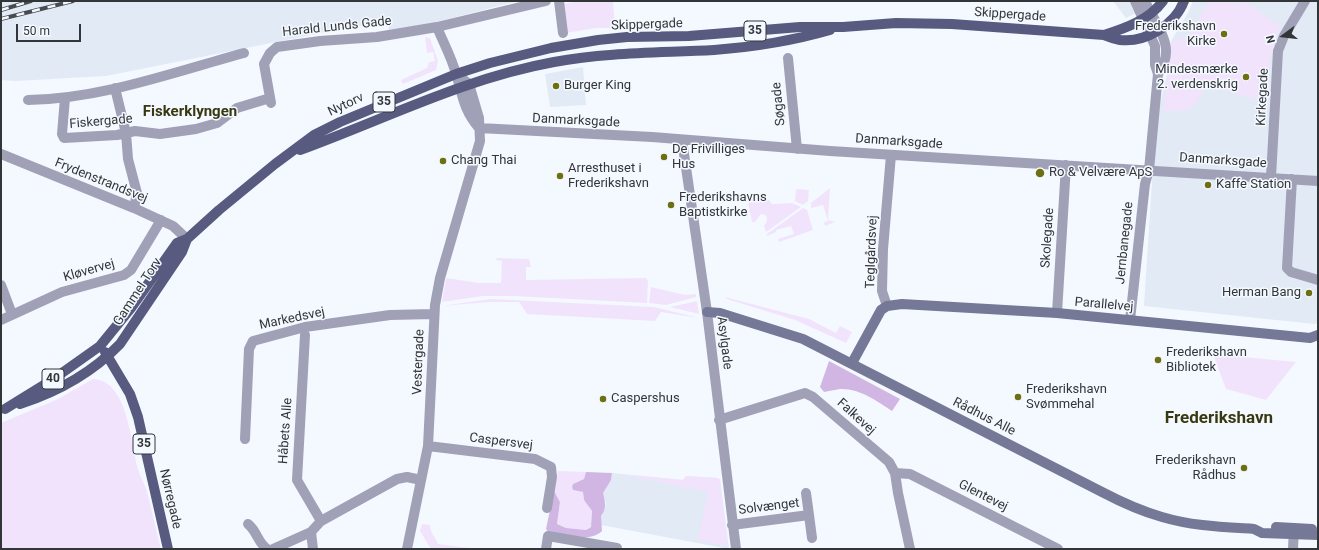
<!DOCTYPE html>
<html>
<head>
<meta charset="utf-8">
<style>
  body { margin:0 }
  #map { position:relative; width:1319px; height:550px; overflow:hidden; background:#f4f9ff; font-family:Roboto,sans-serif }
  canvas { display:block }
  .frame { position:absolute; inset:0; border:2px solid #333639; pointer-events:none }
  .north { position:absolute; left:1263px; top:16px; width:40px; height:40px; -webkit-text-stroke:3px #f4f9ff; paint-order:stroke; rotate:255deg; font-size:11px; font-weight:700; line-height:16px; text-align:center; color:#333639 }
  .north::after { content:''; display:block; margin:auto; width:14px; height:18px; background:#333639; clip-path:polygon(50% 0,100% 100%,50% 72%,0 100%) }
  .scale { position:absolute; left:16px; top:24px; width:65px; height:18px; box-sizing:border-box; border:2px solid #333639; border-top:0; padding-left:5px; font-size:12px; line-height:14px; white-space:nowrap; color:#333639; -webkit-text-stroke:3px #f4f9ff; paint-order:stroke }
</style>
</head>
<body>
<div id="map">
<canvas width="1319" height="550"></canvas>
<div class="frame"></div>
<div class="north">N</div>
<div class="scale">50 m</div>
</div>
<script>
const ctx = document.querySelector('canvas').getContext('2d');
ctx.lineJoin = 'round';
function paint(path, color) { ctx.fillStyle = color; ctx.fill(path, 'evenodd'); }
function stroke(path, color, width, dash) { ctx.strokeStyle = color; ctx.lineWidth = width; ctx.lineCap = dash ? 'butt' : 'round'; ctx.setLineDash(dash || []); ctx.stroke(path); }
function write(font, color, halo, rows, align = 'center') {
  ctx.font = font + ' Roboto,sans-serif'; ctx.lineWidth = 3; ctx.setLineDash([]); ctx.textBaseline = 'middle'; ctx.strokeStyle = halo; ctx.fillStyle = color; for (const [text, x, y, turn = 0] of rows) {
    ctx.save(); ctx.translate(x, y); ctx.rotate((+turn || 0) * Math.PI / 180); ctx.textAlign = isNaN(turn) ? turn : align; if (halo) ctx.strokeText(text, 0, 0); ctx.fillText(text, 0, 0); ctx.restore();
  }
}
paint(new Path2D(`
  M1 1H518L429 24 389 30 387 22 331 31 106 76 16 81 1 80Z
  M1113 1H1154L1144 9 1126 18Z
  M1193 1H1318V323L1314 324 1144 306 1152 181 1159 109 1170 62 1171 41 1189 11Z
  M583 67 586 105 550 107 545 74Z
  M612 473 683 480 686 476 718 478 720 480 729 549 601 525V516L603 513 606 503 602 493 611 480Z`), '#e2eaf5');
paint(new Path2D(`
  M578 1H613L615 28H596L566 33 564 4Z
  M1209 1H1243L1280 26 1270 58 1268 102 1205 86C1196 111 1187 111 1163 111L1172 41 1188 37Z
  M425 37 430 38 438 61 436 70 403 84 401 80 427 68 429 62 435 61 433 52 427 53Z
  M830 188 828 220 835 222 825 226 824 222 828 221 823 205 811 208V203Z
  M796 189 809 190 808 201 803 205 795 201Z
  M768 199 772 204 792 203 801 207 766 232 764 226 767 221 766 215 761 214 755 222H752L748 203Z
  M803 208 807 210 813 230 779 242 778 239 794 234 791 226 776 230V232L767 236V234Z
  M497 258 529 259 531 267H526V280L646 278 648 281 647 303 513 296H483L442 302 446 278 479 283H501L502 261 496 260Z
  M651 287 685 295 696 294V297L666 305 649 303Z
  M725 297 809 319 836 333 840 326 852 332 846 343 795 320 727 299Z
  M491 299 654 307 699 318 661 312 655 321 527 314 519 302H489L441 306Z
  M697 301 699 314 670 307Z
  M1213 354 1296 362 1266 400 1226 389Z
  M93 379C128 380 131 444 138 469 140 477 145 484 147 492 152 511 156 530 161 549H1V423L58 399Z
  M558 471 586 472 584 479 573 484 572 487 573 490 583 492 584 500 592 511 591 526 586 530 566 528 557 524 560 502 554 491Z
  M619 474 683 480 686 476 718 478 720 480 728 546 698 540 708 492Z
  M422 524 430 525C430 534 436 537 438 544L477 549H431L420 531Z`), '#f2e3fd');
paint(new Path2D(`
  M829 361 900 399 892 411C877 401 859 388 840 389 835 390 829 391 824 392L820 387Z
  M586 472 612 473 611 480 603 493C605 501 607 509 601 516L602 531C590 543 564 535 549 533L546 529 554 491 560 502 557 524 566 528 586 530 591 527 592 511 584 500 583 492 573 490 572 487 573 484 584 479Z`), '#d1b6e4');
stroke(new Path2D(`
  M559 1 563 33
  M1145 1C1156 26 1178 47 1158 74
  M437 27C443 42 452 58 456 74 463 96 463 109 479 128
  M788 58 797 149
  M115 88 126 133 128 159 137 193 134 208
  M65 98 62 134 64 138 117 135 135 131 160 134 196 129 217 123 237 108 270 98
  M28 100C101 99 174 72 244 53
  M271 103 264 64 270 53 277 47 320 41 377 37 437 27 546 1
  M479 128 652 137 830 151 1318 181
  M682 140 707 312 736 549
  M1 154 134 208 173 226 187 239
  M1271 177 1278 51 1284 36 1305 1
  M1292 179 1287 268 1291 272 1318 280
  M1 285 12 314
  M887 306 882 291 883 249 891 155
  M1057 313 1066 165
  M1 320 62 292 124 275 131 270 161 220
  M1130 320 1145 184 1149 170 1158 74 1155 65V46L1135 1
  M305 335 297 480 321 521
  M719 420 805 393 813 397 889 462 895 473 898 493 910 549
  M245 439 249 349 253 341 305 327 390 315 434 314
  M428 446 535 459 551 467 552 477 547 508
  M895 473 910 474 1058 549
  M806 493 809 515
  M248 524C257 531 258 543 267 549
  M732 525 809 515 812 538
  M311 532 313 549
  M273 549 311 532 321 521 397 479 407 477 421 480
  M407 549 428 446 435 305 440 278 480 141 479 118 469 84 456 74
  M546 549 548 536 617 548
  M1293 549 1294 528`), '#a0a1b7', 10);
stroke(new Path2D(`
  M707 312 720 313 803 339 1102 492C1121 502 1141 511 1162 517 1192 526 1223 527 1254 529L1262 533 1318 535
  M852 363 881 310 887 306 902 304 1057 313 1310 338 1318 335
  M1276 527 1312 529`), '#767897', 10);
stroke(new Path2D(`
  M1104 35C1126 28 1149 20 1163 1
  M300 150C385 119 465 78 554 62 608 52 661 53 714 50 754 47 792 41 830 30
  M105 352 130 394 138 417 168 549
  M20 404C57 392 93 372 120 344L182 252 187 239
  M5 409 52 380 100 346 131 308 177 243 187 239 219 210 275 164 314 135 340 122 456 74 490 63 551 48 598 40 627 37 689 36 800 27H843L896 23 952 24 1104 35C1109 37 1115 39 1120 40 1145 43 1175 25 1184 1`), '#595a80', 10);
const rail = new Path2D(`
  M1 10 31 1
  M1 19 73 1`);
stroke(rail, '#494c4f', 4);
stroke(rail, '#f4f9ff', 2.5, [8]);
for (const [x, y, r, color] of [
  [1224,34,4,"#6d6f13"],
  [1246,77,4,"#6d6f13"],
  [556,86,4,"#6d6f13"],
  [664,157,4,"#6d6f13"],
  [443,161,4,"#6d6f13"],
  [1040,173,5,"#6d6f13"],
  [560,176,4,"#6d6f13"],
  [1208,185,4,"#6d6f13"],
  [671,205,4,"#6d6f13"],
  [1309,293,4,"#6d6f13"],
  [1158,360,4,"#6d6f13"],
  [1018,397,4,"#6d6f13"],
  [603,399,4,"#6d6f13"],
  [1244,468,4,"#6d6f13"]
]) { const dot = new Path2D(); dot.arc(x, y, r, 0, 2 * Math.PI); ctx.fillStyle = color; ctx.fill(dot); stroke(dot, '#f4f9ff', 1.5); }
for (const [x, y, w] of [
  [755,31,22],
  [384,102,22],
  [53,379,22],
  [144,444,22]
]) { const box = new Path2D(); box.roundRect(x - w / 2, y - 10, w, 20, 3); ctx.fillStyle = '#f4f9ff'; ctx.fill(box); stroke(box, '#333639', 1); }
write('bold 12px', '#333639', null, [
  ["35",755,31],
  ["35",384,102],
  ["40",53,379],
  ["35",144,444]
]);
write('13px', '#333639', '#f4f9ff', [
  ["Skippergade",1010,15,4],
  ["Skippergade",647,25,-2],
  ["Harald Lunds Gade",337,27,-6],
  ["Kirkegade",1263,97,-87],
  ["Søgade",779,104,-96],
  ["Nytorv",346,105,-25],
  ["Danmarksgade",576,121,3],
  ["Fiskergade",101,122,-5],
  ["Danmarksgade",899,142,4],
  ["Danmarksgade",1223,161,4],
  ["Frydenstrandsvej",101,181,22],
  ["Skolegade",1048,238,-86],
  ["Jernbanegade",1125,243,-84],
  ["Teglgårdsvej",872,252,-88],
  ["Kløvervej",89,271,-16],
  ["Gammel Torv",138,292,-57],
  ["Parallelvej",1104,305,5],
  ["Markedsvej",292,319,-12],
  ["Asylgade",724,343,83],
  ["Vestergade",419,362,-88],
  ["Falkevej",856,417,42],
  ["Rådhus Alle",984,417,27],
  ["Håbets Alle",286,431,-86],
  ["Caspersvej",501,442,7],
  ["Glentevej",983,496,27],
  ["Nørregade",170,499,77],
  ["Solvænget",769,507,-7]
]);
write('13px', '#333639', '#f4f9ff', [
  ["Frederikshavn",1216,27,"right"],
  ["Kirke",1216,42,"right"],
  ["Mindesmærke",1238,70,"right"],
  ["2. verdenskrig",1238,85,"right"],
  ["Burger King",564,86],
  ["De Frivilliges",672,150],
  ["Hus",672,165],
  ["Chang Thai",451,161],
  ["Arresthuset i",568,169],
  ["Frederikshavn",568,184],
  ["Ro & Velvære ApS",1049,173],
  ["Kaffe Station",1216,185],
  ["Frederikshavns",679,198],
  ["Baptistkirke",679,213],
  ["Herman Bang",1301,293,"right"],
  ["Frederikshavn",1166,353],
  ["Bibliotek",1166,368],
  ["Frederikshavn",1026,390],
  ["Svømmehal",1026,405],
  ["Caspershus",611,399],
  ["Frederikshavn",1236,461,"right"],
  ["Rådhus",1236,476,"right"]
], 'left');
write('bold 15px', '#383910', '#f4f9ff', [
  ["Fiskerklyngen",190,112]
]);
write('bold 17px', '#383910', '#f4f9ff', [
  ["Frederikshavn",1219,419]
]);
</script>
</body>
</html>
